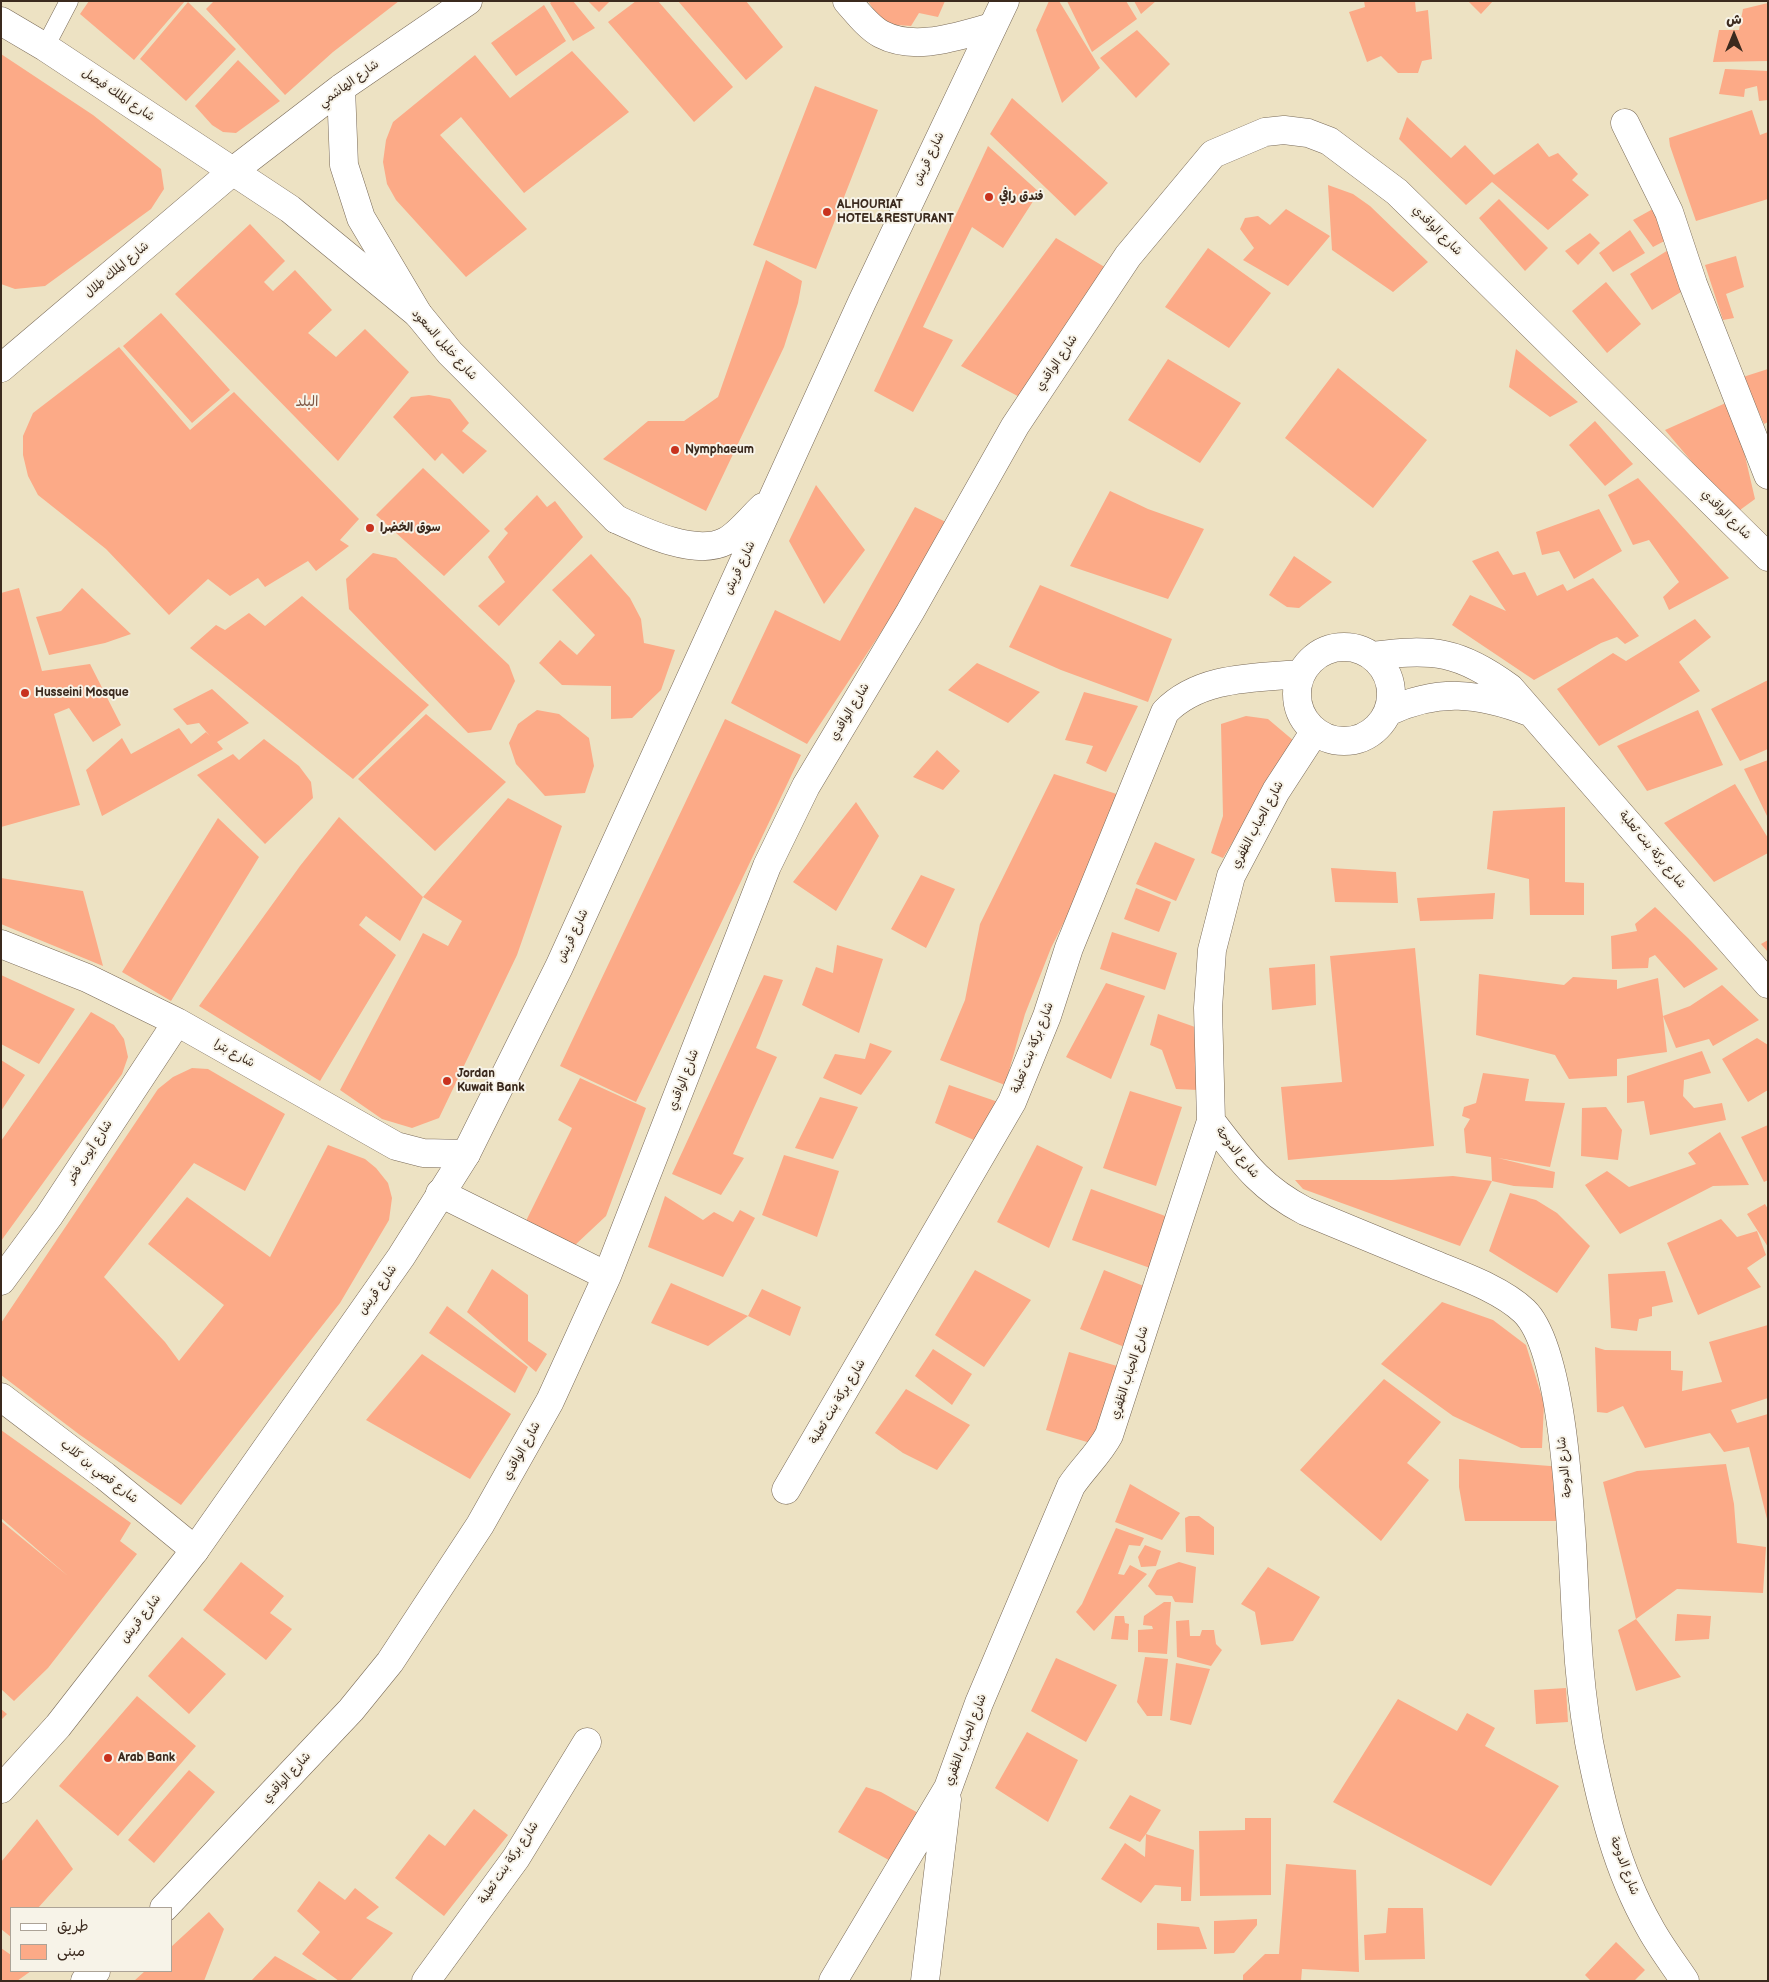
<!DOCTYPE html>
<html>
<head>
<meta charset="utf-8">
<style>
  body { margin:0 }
  #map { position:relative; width:1769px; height:1982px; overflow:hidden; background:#ede2c3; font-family:"Balsamiq Sans","Playpen Sans Arabic",sans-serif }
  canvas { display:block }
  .frame { position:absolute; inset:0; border:2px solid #3b2a1e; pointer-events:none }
  .legend { position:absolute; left:10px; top:1907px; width:162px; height:65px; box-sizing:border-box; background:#f7f3e8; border:1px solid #aca397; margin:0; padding:6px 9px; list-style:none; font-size:15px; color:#3b2a1e }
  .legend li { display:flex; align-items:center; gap:10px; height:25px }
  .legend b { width:25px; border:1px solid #aca397 }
  .north { position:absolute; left:1709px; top:10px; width:50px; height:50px; -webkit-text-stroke:4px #f7f3e8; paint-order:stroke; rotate:0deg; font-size:14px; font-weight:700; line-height:20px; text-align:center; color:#3b2a1e }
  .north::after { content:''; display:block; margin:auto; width:18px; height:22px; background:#3b2a1e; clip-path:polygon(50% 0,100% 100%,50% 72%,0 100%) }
</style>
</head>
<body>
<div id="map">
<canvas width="1769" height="1982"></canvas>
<div class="frame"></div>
<ul class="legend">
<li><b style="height:6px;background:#fff"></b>طريق</li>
<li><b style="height:14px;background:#fcaa87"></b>مبنى</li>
</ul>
<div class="north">ش</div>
</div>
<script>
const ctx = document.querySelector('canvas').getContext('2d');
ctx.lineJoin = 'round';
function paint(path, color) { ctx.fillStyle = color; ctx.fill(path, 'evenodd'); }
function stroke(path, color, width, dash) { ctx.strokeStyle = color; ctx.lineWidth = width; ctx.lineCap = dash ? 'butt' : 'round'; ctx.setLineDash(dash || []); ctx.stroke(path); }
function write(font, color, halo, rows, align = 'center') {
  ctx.font = font + ' "Balsamiq Sans","Playpen Sans Arabic",sans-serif'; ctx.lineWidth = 4; ctx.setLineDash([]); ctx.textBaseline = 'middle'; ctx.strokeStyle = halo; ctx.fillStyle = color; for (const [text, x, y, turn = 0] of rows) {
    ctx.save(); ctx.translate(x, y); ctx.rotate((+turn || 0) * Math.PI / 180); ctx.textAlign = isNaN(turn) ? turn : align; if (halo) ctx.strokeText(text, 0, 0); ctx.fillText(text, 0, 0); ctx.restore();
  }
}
paint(new Path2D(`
  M89 1H185L134 60 80 14Z
  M214 1H399L333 52 285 95 206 9Z
  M552 1H573L595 28 573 41 550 3Z
  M588 1H610L599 12Z
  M636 1H658L733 87 694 122 608 22Z
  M678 1H746L783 47 746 80Z
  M868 1H945L938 17 919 13 911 26 883 24Z
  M1049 1H1059L1100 68 1062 103 1036 30Z
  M1067 1H1126L1137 19 1092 52Z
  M1134 1H1156L1141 14Z
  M1364 1H1415L1416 12 1428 10 1432 59 1422 61 1418 73H1398L1381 56 1367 62 1349 12 1365 7Z
  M1468 1H1493L1481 14Z
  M188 2 236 49 186 101 140 59Z
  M1768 3V61L1713 62 1719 30H1739L1743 9Z
  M544 5 566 41 516 76 491 43Z
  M1137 30 1170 64 1136 98 1100 58Z
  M572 51 629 112 524 193 461 117 440 135 527 229 466 277 396 200 387 184 383 162 386 140 393 122 475 55 510 98Z
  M1 54 93 115 161 169 164 189 151 209 45 286 15 289 1 284Z
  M238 60 280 101 236 133 223 132 212 125 195 106Z
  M1725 69 1768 71V100L1759 101 1757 86 1745 89 1744 97 1719 94Z
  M815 86 878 110 816 269 753 245Z
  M1012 98 1108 183 1075 216 990 134Z
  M1752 110 1760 135 1768 132V199L1696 221 1670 146 1669 138Z
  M1407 117 1451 158 1465 145 1494 175 1538 143 1549 157 1558 153 1578 174 1572 180 1589 195 1548 230 1492 182 1466 205 1399 139Z
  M988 146 1039 192 1003 248 972 227 923 327 953 340 913 412 874 391Z
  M1328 185 1353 194 1370 206 1428 262 1393 292 1332 250Z
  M1499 199 1548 248 1525 271 1479 218Z
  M1660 205 1674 236 1653 247 1633 220Z
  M1286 209 1330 236 1288 286 1243 260 1254 248 1240 229 1245 218 1258 216 1270 225Z
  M250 224 285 261 264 282 273 291 295 270 332 310 308 333 336 357 365 329 409 372 338 461 175 294Z
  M1630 230 1645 253 1613 272 1599 253Z
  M1590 233 1600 243 1578 265 1565 251Z
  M1056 238 1113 272 1027 401 961 366Z
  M1673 247 1689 287 1652 310 1630 274Z
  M1208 248 1271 293 1229 348 1165 307Z
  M1736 256 1744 287 1726 294 1734 318 1723 320 1705 265Z
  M766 260 802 281 798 303 784 347 706 511 603 459 648 421H684L718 397Z
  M1606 282 1641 324 1607 353 1572 311Z
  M161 313 230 390 192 423 123 346Z
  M119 347 190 430 234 392 359 519 340 540 349 546 316 571 308 561 265 587 258 578 230 596 208 579 169 615 106 549 38 495 28 476 23 455V436L33 413Z
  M1516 349 1578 402 1550 417 1509 387Z
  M1168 359 1241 403 1200 463 1128 420Z
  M1338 368 1427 440 1373 508 1285 438Z
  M1768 369V422L1764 424 1743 377Z
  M429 395 450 399 469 423 462 431 487 451 463 474 442 453 435 461 393 417 411 397Z
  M1728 402 1742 443 1755 499 1740 510 1698 469 1665 430Z
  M1595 421 1633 464 1605 486 1569 445Z
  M423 468 490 531 444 576 376 515Z
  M1638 478 1729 578 1669 610 1663 597 1679 582 1649 540 1633 545 1608 495Z
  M816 485 865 550 824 604 789 541Z
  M1110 491 1148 509 1204 529 1168 599 1070 566Z
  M537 495 547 507 555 501 583 537 499 626 478 606 505 582 488 557 508 533 504 529Z
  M915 507 952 525 807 744 731 703 775 610 840 641Z
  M1599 509 1622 551 1574 579 1559 551 1542 555 1536 532Z
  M1498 551 1513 575 1525 572 1537 596 1563 584 1567 591 1593 578 1639 636 1625 644 1617 637 1601 643 1534 680 1452 625 1470 595 1506 611 1472 561Z
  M373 553 396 558 509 665 515 681 491 730 468 733 349 609 346 579Z
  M591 554 630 598 641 619 644 643 675 650 661 690 632 718 611 719V686L562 685 539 663 560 640 577 655 595 635 552 590Z
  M1294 556 1332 582 1299 608 1287 607 1269 595Z
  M1040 585 1172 639 1148 702 1061 670 1009 647Z
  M19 588 42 671 90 664 121 725 93 742 69 708 54 714 80 805 1 827V593Z
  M82 588 131 634 105 643 49 655 36 617 61 611Z
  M302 596 429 705 353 779 190 648 216 625 225 630 249 613 265 626Z
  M1695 619 1711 637 1679 662 1700 691 1599 746 1557 689 1613 653 1626 661Z
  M977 663 1040 692 1008 723 948 690Z
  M1768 680V749L1740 761 1711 709Z
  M212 689 249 723 217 742 223 749 102 816 86 770 122 738 131 754 179 728 191 744 206 732 210 736 199 723 187 725 173 709Z
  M1084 692 1138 706 1106 772 1086 763 1093 746 1065 740Z
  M537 710 559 714 589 738 594 766 585 793 545 796 516 764 509 743 518 724Z
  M1698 710 1723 765 1647 791 1617 746Z
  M426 714 506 782 435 851 358 779Z
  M1246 716 1268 719 1294 741 1223 858 1211 853 1223 816 1221 724Z
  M725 719 801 755 636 1102 560 1066Z
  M264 739 299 766 311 782 313 798 265 844 197 775 233 754 239 760Z
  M937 750 960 771 943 790 913 777Z
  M1768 760V818L1744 769Z
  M1054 774 1126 797 1051 948 1025 1014 1005 1085 940 1060 965 1000 980 924Z
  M1735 784 1768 838V853L1714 882 1664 823Z
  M508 798 562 826 517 955 439 1118 412 1128 382 1119 340 1090 423 933 448 946 462 921 423 897Z
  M856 802 879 836 836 911 793 882Z
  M1565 807V882L1584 883V915H1530L1529 879 1487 869 1493 811Z
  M339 817 423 897 400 941 366 916 359 925 396 955 320 1081 199 1006 300 866Z
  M218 818 259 857 171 1001 122 972Z
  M1155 842 1195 859 1176 901 1136 884Z
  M1331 868 1396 872 1398 903 1335 902Z
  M921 875 955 889 926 948 891 929Z
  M1 878 83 891 103 966 1 924Z
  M1136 888 1171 902 1159 932 1124 919Z
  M1495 893 1493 919 1420 921 1417 898Z
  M1655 907 1688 938 1718 969 1684 988 1655 955 1649 958 1648 968 1612 969 1611 936 1637 931 1635 924Z
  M1112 932 1177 953 1165 990 1100 969Z
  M1768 940V952L1761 944Z
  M837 945 883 959 859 1033 802 1005 816 967 833 973Z
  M1415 948 1434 1146 1288 1160 1281 1087 1342 1082 1330 956Z
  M1315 964 1316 1005 1272 1010 1269 968Z
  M1479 974 1564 985 1573 977 1617 980V989L1658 978 1663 1016 1690 1006 1722 985 1759 1020 1713 1046 1709 1039 1676 1048 1663 1016 1667 1052 1617 1059V1076L1569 1079 1555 1055 1476 1035Z
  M1 975 75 1009 39 1064 1 1044Z
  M764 975 783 980 756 1048 777 1057 733 1154 744 1158 721 1195 672 1174Z
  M1106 983 1145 996 1111 1079 1066 1057Z
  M91 1012 114 1025 124 1039 128 1057 122 1074 1 1241V1141Z
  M1158 1014 1195 1027 1198 1090 1176 1089 1162 1050 1150 1045Z
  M1757 1038 1768 1045V1090L1748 1102 1722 1059Z
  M870 1043 892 1051 861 1095 823 1078 835 1054 865 1059Z
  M1702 1051 1711 1073 1684 1080 1683 1096 1694 1108 1722 1103 1726 1120 1650 1135 1644 1101 1627 1103V1076Z
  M1 1060 25 1075 1 1111Z
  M192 1068 208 1069 285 1114 245 1191 194 1163 104 1277 165 1342 179 1361 224 1305 148 1244 187 1197 270 1257 328 1145 365 1159 376 1168 388 1183 392 1198 389 1220 340 1303 181 1505 80 1435 1 1375V1323L158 1089 173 1077Z
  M1483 1073 1529 1079 1525 1101 1565 1103 1550 1167 1498 1158 1555 1172 1553 1188 1514 1186 1492 1181 1491 1157 1466 1153 1464 1129 1470 1119 1462 1116 1464 1107 1476 1103Z
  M580 1078 646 1108 606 1216 574 1246 522 1229 572 1128 558 1120Z
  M949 1085 1001 1103 974 1140 935 1123Z
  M1130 1091 1182 1107 1156 1186 1103 1168Z
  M820 1097 858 1107 833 1159 795 1148Z
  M1606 1107 1622 1130 1618 1160 1581 1156 1582 1108Z
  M1768 1125V1180L1764 1182 1741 1137Z
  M1720 1132 1749 1185 1713 1186 1620 1234 1585 1185 1607 1171 1629 1187 1696 1164 1688 1153Z
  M1037 1145 1083 1167 1049 1248 997 1222Z
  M784 1155 839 1171 817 1237 762 1215Z
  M1453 1176 1492 1181 1460 1246 1303 1189 1295 1180H1392Z
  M1091 1189 1168 1217 1150 1268 1072 1240Z
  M1510 1193 1536 1200 1557 1213 1590 1246 1557 1293 1489 1251Z
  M665 1196 703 1220 714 1212 733 1222 740 1210 755 1218 723 1277 648 1247Z
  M1765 1204 1768 1209V1247L1747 1214Z
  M1721 1219 1737 1237 1757 1231 1766 1255 1747 1268 1761 1287 1698 1315 1667 1243Z
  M492 1269 528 1295V1341L547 1354 536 1372 467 1312Z
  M975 1270 1031 1300 984 1367 935 1335Z
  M1104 1270 1151 1289 1127 1348 1080 1329Z
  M1665 1271 1673 1302 1652 1307V1316L1639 1319 1637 1331 1611 1328 1608 1274Z
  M671 1283 748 1316 708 1346 651 1323Z
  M762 1289 801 1307 790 1336 748 1316Z
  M1442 1302 1493 1320 1526 1345 1544 1404 1542 1448H1521L1453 1416 1381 1364Z
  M447 1306 528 1367 515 1393 429 1333Z
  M1768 1325V1398L1731 1410 1737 1423 1768 1414 1767 1519 1749 1447 1724 1452 1710 1433 1645 1448 1623 1406 1607 1413 1597 1412 1595 1347 1605 1350 1671 1351V1370L1683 1371 1682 1391 1722 1382 1709 1342Z
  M933 1349 972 1374 952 1405 915 1376Z
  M1069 1352 1117 1366 1094 1444 1046 1430Z
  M422 1354 511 1414 470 1479 366 1420Z
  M1384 1379 1441 1422 1407 1463 1429 1480 1381 1541 1300 1470Z
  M906 1389 970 1425 937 1470 903 1453 875 1433Z
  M1 1430 131 1523 120 1541 137 1554 48 1668 14 1701 1 1689V1521L68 1576 1 1518Z
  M1459 1459 1563 1467V1521H1465L1459 1487Z
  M1726 1464 1734 1504 1737 1543 1766 1547 1763 1593 1677 1589 1636 1619 1603 1482 1637 1471Z
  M1130 1484 1180 1513 1162 1540 1115 1522Z
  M1189 1516H1199L1214 1527V1555L1186 1552 1185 1518Z
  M1116 1528 1144 1538 1140 1546 1129 1545 1118 1574 1124 1575 1130 1565 1147 1574 1094 1631 1076 1612 1082 1604Z
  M1145 1545 1161 1551 1156 1566 1141 1567 1138 1557Z
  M241 1562 284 1596 270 1613 292 1629 266 1660 203 1610Z
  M1179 1562 1196 1567 1193 1603 1175 1602 1172 1596 1156 1595 1148 1586 1157 1570Z
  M1268 1567 1320 1597 1293 1641 1261 1645 1255 1612 1241 1604Z
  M1164 1602H1171L1167 1654 1138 1652V1630L1153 1629 1152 1626 1143 1625 1144 1616Z
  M1677 1614 1711 1616 1709 1639 1675 1641Z
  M1115 1616H1124L1125 1623 1129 1624 1128 1640 1111 1639Z
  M1636 1619 1681 1677 1636 1691 1618 1630Z
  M1189 1620 1190 1636H1200L1202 1630H1214L1216 1644 1222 1650 1211 1666 1177 1657 1176 1621Z
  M182 1637 226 1674 189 1714 148 1676Z
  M1145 1657 1168 1659 1162 1716H1147L1137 1702Z
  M1056 1658 1117 1685 1086 1742 1031 1711Z
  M1176 1663 1210 1669 1191 1725 1170 1720Z
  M1566 1688 1568 1722 1536 1724 1534 1690Z
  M137 1696 196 1746 118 1836 59 1786Z
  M1398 1699 1457 1731 1467 1713 1495 1728 1485 1746 1559 1786 1491 1886 1333 1802Z
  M1 1709 7 1714 1 1720Z
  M1027 1732 1078 1760 1048 1822 995 1788Z
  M189 1770 215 1792 154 1863 128 1840Z
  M866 1787 881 1792 927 1818 896 1864 838 1832Z
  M1130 1795 1161 1810 1146 1834 1194 1850 1191 1901H1181V1887L1155 1885 1141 1903 1101 1879 1125 1843 1145 1857 1146 1834 1140 1842 1109 1828Z
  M474 1809 508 1835 444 1916 395 1878 429 1834 445 1846Z
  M1245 1818H1271V1895L1200 1896 1199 1831 1245 1830Z
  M37 1819 73 1869 38 1908H11V1937L1 1929V1862Z
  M1286 1864 1356 1870 1359 1972 1302 1969 1301 1981H1243V1975L1265 1954H1279Z
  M319 1881 345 1900 355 1888 379 1907 366 1918 393 1933 350 1981H339L302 1954 320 1932 297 1911Z
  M1388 1908H1423L1425 1959 1365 1960 1364 1935 1386 1933Z
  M209 1912 224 1929 204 1981H134L145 1971H171V1947Z
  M1257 1919V1925L1234 1953 1214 1954V1921Z
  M1157 1923 1199 1927 1207 1949 1157 1950Z
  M1616 1942 1645 1970 1634 1981H1591L1585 1975Z
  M1 1948 11 1955V1971H31L17 1981H1Z
  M275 1956 319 1981H251Z`), '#fcaa87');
const lane = new Path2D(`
  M45 47 69 1`);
const street = new Path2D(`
  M847 1C857 12 868 27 881 34 915 52 958 36 992 27
  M1625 123 1669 212 1693 284 1768 475
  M1297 694a47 47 0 1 1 94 0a47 47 0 1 1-94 0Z
  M1372 656C1433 648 1460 651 1510 688L1768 984
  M1388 712C1438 688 1479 693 1529 712
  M1 944 87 978 177 1022 396 1146 423 1153 466 1154
  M1211 1121C1242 1161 1259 1187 1305 1211 1347 1228 1389 1246 1431 1263 1460 1275 1501 1289 1524 1311 1570 1355 1572 1567 1577 1634 1579 1669 1583 1707 1589 1742 1601 1804 1617 1870 1649 1926 1659 1945 1673 1963 1685 1981
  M440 1193 607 1276
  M1 1281 49 1216 177 1022
  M1 1397 105 1476 195 1550
  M786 1490 1012 1102 1047 1016 1069 948 1165 712C1200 676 1254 678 1301 674
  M164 1908 351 1710 390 1662 480 1525 550 1401 607 1276 767 866 806 786 910 612 1015 426 1128 256 1213 154 1265 132 1284 130 1308 133 1329 141 1397 192 1768 557
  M85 1981 96 1971
  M426 1981 516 1858 587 1742
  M833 1981 948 1788 979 1703 1071 1486C1083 1468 1099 1454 1109 1435L1211 1121 1208 1008 1212 950 1231 876 1276 791 1315 731
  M925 1981 947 1799`);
const secondary = new Path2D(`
  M1 21 45 47 290 209 418 314 450 353 616 519`);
const primary = new Path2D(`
  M341 88 344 165 361 218 418 314
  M1 368 233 171 341 88 468 1
  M616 519C644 532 696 557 726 541 738 535 753 516 763 507
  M1 1789 58 1726 195 1550 401 1257 466 1154 559 967 862 302 1005 1`);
stroke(lane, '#796a58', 19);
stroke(street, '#796a58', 29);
stroke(secondary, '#796a58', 29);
stroke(primary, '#796a58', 29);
stroke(lane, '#fff', 18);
stroke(street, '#fff', 28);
stroke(secondary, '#fff', 28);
stroke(primary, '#fff', 28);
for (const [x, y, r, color] of [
  [989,197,5,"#c8321e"],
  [827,212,5,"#c8321e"],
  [675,450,5,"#c8321e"],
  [370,528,5,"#c8321e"],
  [25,693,5,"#c8321e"],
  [447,1081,5,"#c8321e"],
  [108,1758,5,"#c8321e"]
]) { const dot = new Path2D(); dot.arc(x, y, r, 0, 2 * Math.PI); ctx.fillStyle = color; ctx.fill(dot); stroke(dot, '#f7f3e8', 2); }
write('12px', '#3b2a1e', '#f7f3e8', [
  ["شارع الهاشمي",349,84,-36],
  ["شارع الملك فيصل",118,95,34],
  ["شارع قريش",929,159,-65],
  ["شارع الواقدي",1437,231,45],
  ["شارع الملك طلال",117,270,-40],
  ["شارع خليل السعود",444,345,48],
  ["شارع الواقدي",1057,363,-56],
  ["شارع الواقدي",1726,515,45],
  ["شارع قريش",740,568,-65],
  ["شارع الواقدي",850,712,-59],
  ["شارع الحباب الظفري",1258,825,-62],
  ["شارع بركة بنت ثعلبة",1652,850,50],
  ["شارع قريش",573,936,-65],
  ["شارع بركة بنت ثعلبة",1033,1048,-69],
  ["شارع بترا",234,1054,29],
  ["شارع الواقدي",684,1080,-69],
  ["شارع أيوب فخر",90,1152,-57],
  ["شارع الدوحة",1237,1153,51],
  ["شارع قريش",378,1290,-55],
  ["شارع الحباب الظفري",1130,1373,-72],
  ["شارع بركة بنت ثعلبة",838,1402,-59],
  ["شارع الواقدي",522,1451,-61],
  ["شارع الدوحة",1565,1467,-96],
  ["شارع قصي بن كلاب",99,1472,38],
  ["شارع قريش",141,1619,-52],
  ["شارع الحباب الظفري",966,1740,-69],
  ["شارع الواقدي",287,1778,-47],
  ["شارع بركة بنت ثعلبة",509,1863,-56],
  ["شارع الدوحة",1624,1866,69]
]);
write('bold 12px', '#3b2a1e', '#f7f3e8', [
  ["فندق رافي",999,197],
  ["ALHOURIAT",837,205],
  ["HOTEL&RESTURANT",837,219],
  ["Nymphaeum",685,450],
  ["سوق الخضرا",380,528],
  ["Husseini Mosque",35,693],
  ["Jordan",457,1074],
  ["Kuwait Bank",457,1088],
  ["Arab Bank",118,1758]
], 'left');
write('14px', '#7f5743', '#f7f3e8', [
  ["البلد",307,402]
]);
</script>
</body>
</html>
